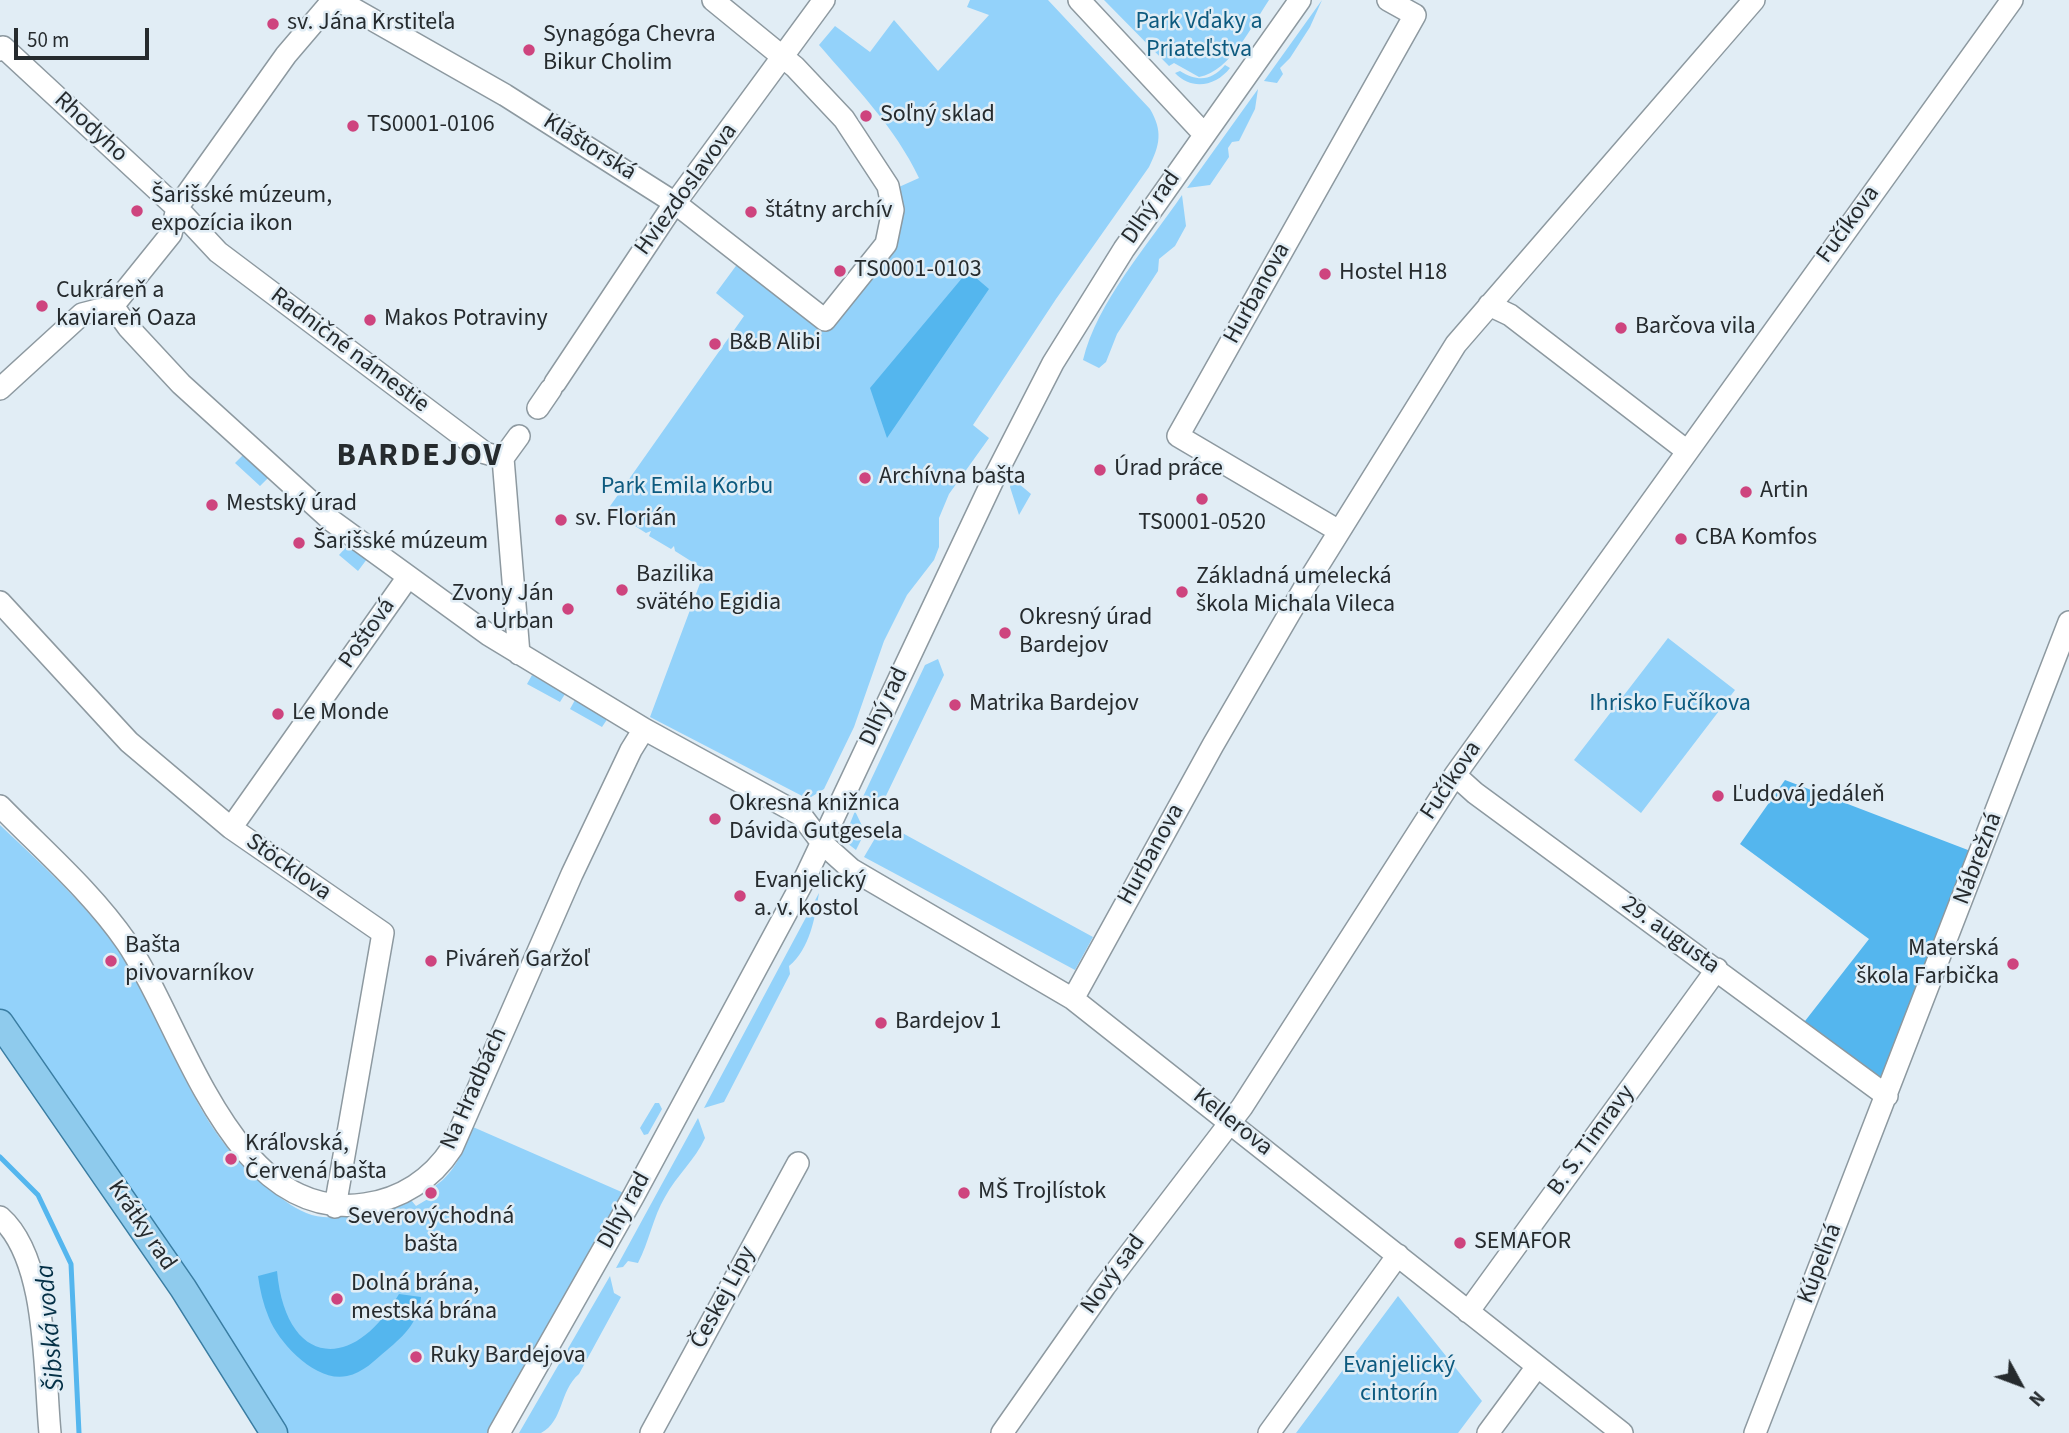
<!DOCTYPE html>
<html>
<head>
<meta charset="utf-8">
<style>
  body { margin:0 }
  #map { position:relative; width:2069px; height:1433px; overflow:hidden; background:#e1edf5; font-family:"Source Sans 3",sans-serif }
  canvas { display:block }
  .north { position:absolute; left:1985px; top:1349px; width:70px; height:70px; -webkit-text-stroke:5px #e1edf5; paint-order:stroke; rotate:131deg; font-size:19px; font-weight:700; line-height:28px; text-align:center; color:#262b2e }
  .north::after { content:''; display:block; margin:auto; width:24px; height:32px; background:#262b2e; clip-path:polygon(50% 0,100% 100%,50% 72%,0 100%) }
  .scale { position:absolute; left:14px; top:28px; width:135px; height:32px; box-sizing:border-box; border:4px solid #262b2e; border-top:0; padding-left:9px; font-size:21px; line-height:24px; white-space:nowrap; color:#262b2e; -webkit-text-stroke:5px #e1edf5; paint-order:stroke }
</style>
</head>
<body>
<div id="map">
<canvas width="2069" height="1433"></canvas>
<div class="north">N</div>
<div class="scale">50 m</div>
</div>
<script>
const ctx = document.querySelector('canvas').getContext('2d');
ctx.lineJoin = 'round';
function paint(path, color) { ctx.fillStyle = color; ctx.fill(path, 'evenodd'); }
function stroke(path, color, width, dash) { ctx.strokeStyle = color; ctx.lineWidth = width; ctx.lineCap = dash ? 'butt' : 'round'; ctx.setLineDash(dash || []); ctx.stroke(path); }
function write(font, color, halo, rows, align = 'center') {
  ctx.font = font + ' "Source Sans 3",sans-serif'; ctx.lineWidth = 5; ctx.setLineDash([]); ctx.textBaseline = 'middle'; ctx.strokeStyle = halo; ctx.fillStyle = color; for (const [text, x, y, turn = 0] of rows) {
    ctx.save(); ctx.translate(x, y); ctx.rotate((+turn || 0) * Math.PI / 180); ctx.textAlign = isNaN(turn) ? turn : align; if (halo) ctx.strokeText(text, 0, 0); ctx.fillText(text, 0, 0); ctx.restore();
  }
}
paint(new Path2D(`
  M970 0H1048L1150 109C1163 131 1160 145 1149 167L1056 299 973 425 989 438 949 494 939 518V547L934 560 907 595 884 641 854 727 824 789 808 799 650 717 705 570 675 551 674 546 671 549 649 536 651 531 646 533 608 509 744 316 716 293 744 255 825 320 886 244 890 191 919 178C895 127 855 87 819 45L835 26 870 52 894 20 938 71 989 15 967 7Z
  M1104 0H1269C1252 25 1231 71 1199 77L1174 63 1169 66Z
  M1322 0 1310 27 1290 58 1280 68 1283 74 1277 83 1264 81Z
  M1225 65 1230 68C1216 86 1192 91 1175 73L1180 71C1198 82 1211 81 1225 65Z
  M1258 89 1255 109 1239 141 1232 142 1228 148 1229 157 1210 185 1187 188Z
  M1182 195 1186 226 1175 246 1159 259 1158 271 1117 334 1106 362 1099 368 1083 360C1097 302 1148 245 1182 195Z
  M244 454 269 477 260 486 235 463Z
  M1012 478 1031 494 1019 515 1010 487Z
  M349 544 367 559 358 571 339 555Z
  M1668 638 1735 690 1641 813 1574 760Z
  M938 659 944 675 883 802 876 807 861 801 925 665Z
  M532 675 565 694 560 702 527 684Z
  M575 700 608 718 602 727 570 709Z
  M855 811 865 832 856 850 847 843V831Z
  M884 823 1093 937 1075 970 864 857Z
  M0 825C47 870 98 914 131 970 179 1052 197 1140 281 1198 293 1207 308 1216 323 1217 353 1219 384 1209 411 1200L416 1206 438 1193 435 1186C456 1172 463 1150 473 1127L633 1197 499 1433H274L0 1025Z
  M819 893C815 917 810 949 789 966L790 974 724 1102 704 1108Z
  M655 1103H659L662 1109 648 1134 644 1135 640 1128Z
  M698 1118 705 1138C695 1160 677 1175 665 1197 653 1217 649 1242 638 1263L628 1261 623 1267 616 1268Z
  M610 1276 614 1293 621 1297 579 1374C559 1391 564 1421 541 1433H519Z
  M1398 1296 1482 1401 1458 1433H1296Z`), '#93d2fa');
paint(new Path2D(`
  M968 271 989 289 887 438 870 388Z
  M1785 780 1981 855 1887 1096 1798 1030 1869 939 1740 844Z
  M277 1271C286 1368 354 1373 399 1294L421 1297C419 1321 405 1335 387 1350 375 1360 363 1373 347 1376 316 1383 279 1343 269 1318 263 1304 260 1290 258 1276Z`), '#54b6ee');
stroke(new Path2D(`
  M0 1157 38 1195 71 1264 79 1433`), '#54b6ee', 5);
const minor = new Path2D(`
  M338 0 505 95 675 203 825 320 886 244 893 210 888 186 844 119 795 67 713 0
  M1079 0 1204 134
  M0 50 3 47 177 208 218 252 485 453 503 458
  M1489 305 1510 315 1687 451
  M113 306 128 327 181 384 332 521 489 635 644 729 801 815 822 843 851 869 1073 999 1622 1433
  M555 383 670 210 824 0
  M0 389 82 314 113 306 171 234 177 208 286 55 333 0
  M538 408 551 389
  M503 458 519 654
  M503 458 519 436
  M1339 531 1178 436 1415 15 1388 0
  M0 602 129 742 231 828 383 933 335 1207
  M1455 775 1475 793 1887 1096
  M0 806C43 850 92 892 127 943 184 1027 232 1224 365 1204 401 1199 432 1179 452 1148L572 874 631 750 644 729
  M231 828 408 577
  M1073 999 1213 745 1306 585 1456 344 1754 0
  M0 1217C48 1259 44 1372 50 1433
  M1468 1312 1717 969
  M499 1433 633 1197 805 878 993 480 1053 363 1124 249 1300 0
  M651 1433 798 1163
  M1002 1433 1105 1286 1242 1107 1455 775 2012 0
  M1269 1433 1398 1255
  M1488 1433 1536 1368
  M1755 1433 2069 622`);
const major = new Path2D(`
  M0 1023 183 1288 274 1433`);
stroke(minor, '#8d99a0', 24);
stroke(major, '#3a7da2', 29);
stroke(minor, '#fff', 21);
stroke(major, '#8fcbed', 26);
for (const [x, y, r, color] of [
  [273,24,7,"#ce447e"],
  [529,50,7,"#ce447e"],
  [866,116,7,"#ce447e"],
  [353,126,7,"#ce447e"],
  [137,211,7,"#ce447e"],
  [751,212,7,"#ce447e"],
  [840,271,7,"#ce447e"],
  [1325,274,7,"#ce447e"],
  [42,306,7,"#ce447e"],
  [370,320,7,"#ce447e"],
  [1621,328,7,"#ce447e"],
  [715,344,7,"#ce447e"],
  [1100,470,7,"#ce447e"],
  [865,478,7,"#ce447e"],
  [1746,492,7,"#ce447e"],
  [1202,499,7,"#ce447e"],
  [212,505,7,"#ce447e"],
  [561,520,7,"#ce447e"],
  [1681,539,7,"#ce447e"],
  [299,543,7,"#ce447e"],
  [622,590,7,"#ce447e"],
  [1182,592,7,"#ce447e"],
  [568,609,7,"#ce447e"],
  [1005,633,7,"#ce447e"],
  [955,705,7,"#ce447e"],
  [278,714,7,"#ce447e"],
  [1718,796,7,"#ce447e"],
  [715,819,7,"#ce447e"],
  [740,896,7,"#ce447e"],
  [111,961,7,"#ce447e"],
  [431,961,7,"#ce447e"],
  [2013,964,7,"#ce447e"],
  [881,1023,7,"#ce447e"],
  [231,1159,7,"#ce447e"],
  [431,1193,7,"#ce447e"],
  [964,1193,7,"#ce447e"],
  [1460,1243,7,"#ce447e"],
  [337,1299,7,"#ce447e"],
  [416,1357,7,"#ce447e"]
]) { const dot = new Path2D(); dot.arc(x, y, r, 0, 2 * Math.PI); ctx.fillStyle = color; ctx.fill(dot); stroke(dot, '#e1edf5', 2.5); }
write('24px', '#0d5a7f', '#e1edf5', [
  ["Park Vďaky a",1199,23],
  ["Priateľstva",1199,51],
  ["Park Emila Korbu",687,488],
  ["Ihrisko Fučíkova",1670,705],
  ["Evanjelický",1399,1367],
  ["cintorín",1399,1395]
]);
write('24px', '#262b2e', '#e1edf5', [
  ["sv. Jána Krstiteľa",287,24],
  ["Synagóga Chevra",543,36],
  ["Bikur Cholim",543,64],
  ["Soľný sklad",880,116],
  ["TS0001-0106",367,126],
  ["Šarišské múzeum,",151,197],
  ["expozícia ikon",151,225],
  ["štátny archív",765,212],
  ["TS0001-0103",854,271],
  ["Hostel H18",1339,274],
  ["Cukráreň a",56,292],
  ["kaviareň Oaza",56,320],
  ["Makos Potraviny",384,320],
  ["Barčova vila",1635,328],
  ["B&B Alibi",729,344],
  ["Úrad práce",1114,470],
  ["Archívna bašta",879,478],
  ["Artin",1760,492],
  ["Mestský úrad",226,505],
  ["sv. Florián",575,520],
  ["TS0001-0520",1202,524,"center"],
  ["CBA Komfos",1695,539],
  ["Šarišské múzeum",313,543],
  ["Bazilika",636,576],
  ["svätého Egidia",636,604],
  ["Základná umelecká",1196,578],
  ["škola Michala Vileca",1196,606],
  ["Zvony Ján",554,595,"right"],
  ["a Urban",554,623,"right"],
  ["Okresný úrad",1019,619],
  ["Bardejov",1019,647],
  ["Matrika Bardejov",969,705],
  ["Le Monde",292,714],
  ["Ľudová jedáleň",1732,796],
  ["Okresná knižnica",729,805],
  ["Dávida Gutgesela",729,833],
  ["Evanjelický",754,882],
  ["a. v. kostol",754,910],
  ["Bašta",125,947],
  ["pivovarníkov",125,975],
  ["Materská",1999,950,"right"],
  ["škola Farbička",1999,978,"right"],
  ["Piváreň Garžoľ",445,961],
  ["Bardejov 1",895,1023],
  ["Kráľovská,",245,1145],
  ["Červená bašta",245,1173],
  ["MŠ Trojlístok",978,1193],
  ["Severovýchodná",431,1218,"center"],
  ["bašta",431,1246,"center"],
  ["SEMAFOR",1474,1243],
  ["Dolná brána,",351,1285],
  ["mestská brána",351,1313],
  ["Ruky Bardejova",430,1357]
], 'left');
write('24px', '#262b2e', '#e1edf5', [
  ["Rhodyho",90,128,43],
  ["Kláštorská",589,148,32],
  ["Hviezdoslavova",687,190,-54],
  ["Dlhý rad",1152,208,-55],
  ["Fučíkova",1849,225,-54],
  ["Hurbanova",1258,294,-61],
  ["Radničné námestie",349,351,37],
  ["Poštová",368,634,-55],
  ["Dlhý rad",885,707,-65],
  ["Fučíkova",1452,781,-56],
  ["Hurbanova",1152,855,-61],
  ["Nábrežná",1979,859,-69],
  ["Stöcklova",288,868,35],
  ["29. augusta",1670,936,36],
  ["Na Hradbách",475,1089,-66],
  ["Kellerova",1232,1123,38],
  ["B. S. Timravy",1592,1141,-54],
  ["Dlhý rad",625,1211,-61],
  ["Krátky rad",141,1226,56],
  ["Kúpeľná",1821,1264,-69],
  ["Nový sad",1114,1275,-54],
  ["Českej Lípy",724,1298,-62]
]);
write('italic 26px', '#043046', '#e1edf5', [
  ["Šibská voda",52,1328,-95]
]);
ctx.letterSpacing = '2px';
write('bold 32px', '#262b2e', '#e1edf5', [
  ["BARDEJOV",420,458]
]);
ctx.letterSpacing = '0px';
</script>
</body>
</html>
